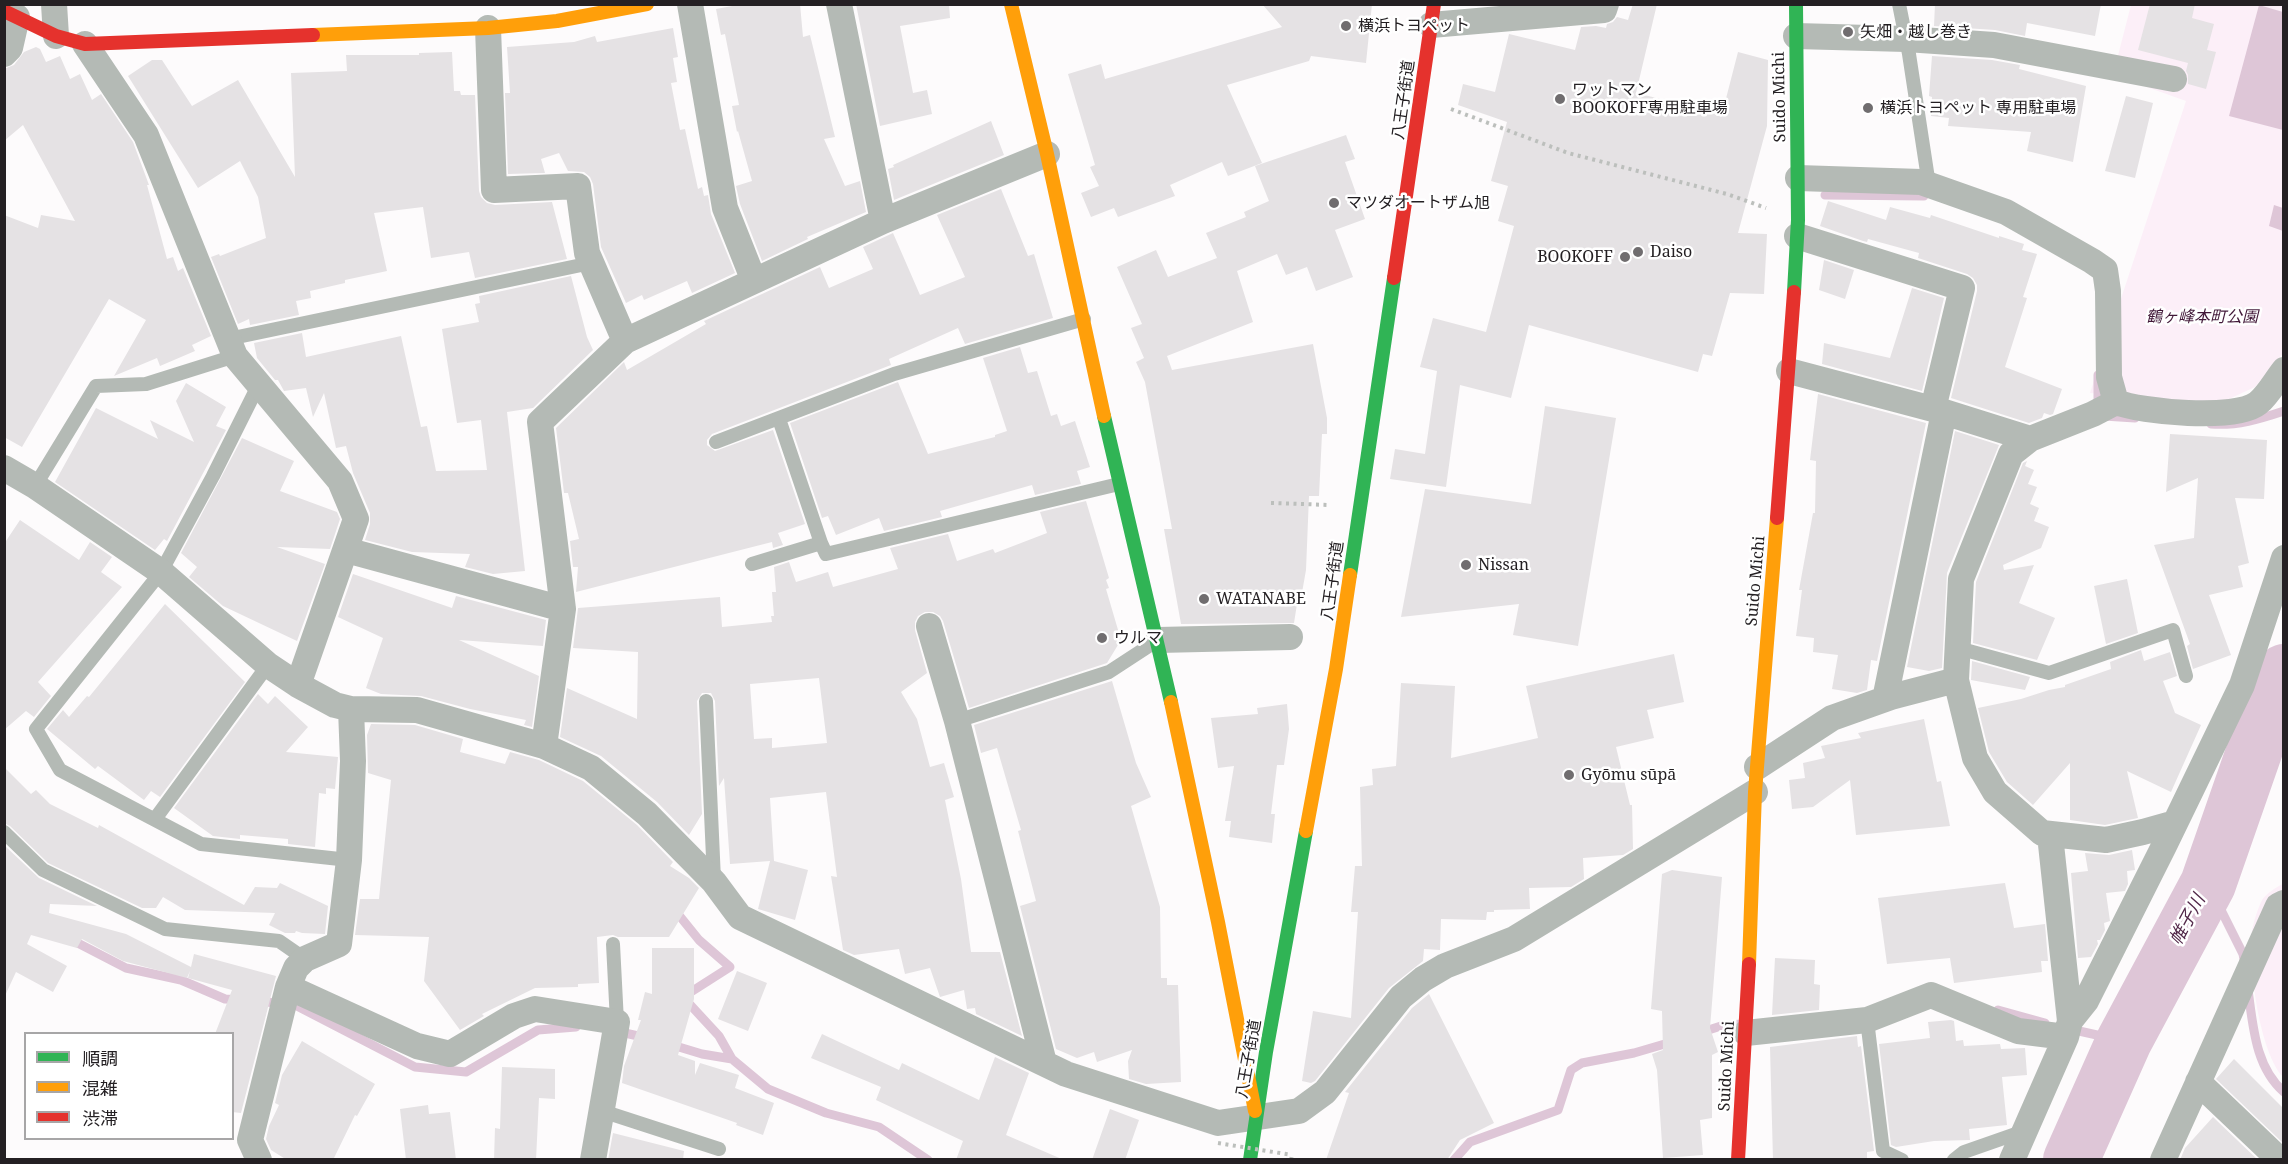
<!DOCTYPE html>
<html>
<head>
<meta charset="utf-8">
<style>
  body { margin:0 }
  #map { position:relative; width:2288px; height:1164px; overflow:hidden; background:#fdfbfc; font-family:"Noto Serif","Noto Sans JP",serif }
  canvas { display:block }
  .frame { position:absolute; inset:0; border:6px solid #242023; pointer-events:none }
  .legend { position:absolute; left:24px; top:1032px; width:210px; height:108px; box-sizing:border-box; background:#fff; border:2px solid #a7a6a7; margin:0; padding:8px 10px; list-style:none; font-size:18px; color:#242023 }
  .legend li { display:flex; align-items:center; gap:12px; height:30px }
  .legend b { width:30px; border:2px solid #a7a6a7 }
</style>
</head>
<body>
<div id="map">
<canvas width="2288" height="1164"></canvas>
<div class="frame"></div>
<ul class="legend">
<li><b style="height:8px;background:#30b455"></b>順調</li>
<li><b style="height:8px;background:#ff9f0a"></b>混雑</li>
<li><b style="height:8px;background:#e5322d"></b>渋滞</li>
</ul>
</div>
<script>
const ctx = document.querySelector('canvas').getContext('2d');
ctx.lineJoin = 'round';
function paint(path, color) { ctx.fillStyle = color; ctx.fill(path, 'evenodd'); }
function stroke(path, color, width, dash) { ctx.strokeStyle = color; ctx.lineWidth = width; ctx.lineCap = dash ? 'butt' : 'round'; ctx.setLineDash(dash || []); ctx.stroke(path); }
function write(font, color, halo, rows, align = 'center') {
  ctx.font = font + ' "Noto Serif","Noto Sans JP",serif'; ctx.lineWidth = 5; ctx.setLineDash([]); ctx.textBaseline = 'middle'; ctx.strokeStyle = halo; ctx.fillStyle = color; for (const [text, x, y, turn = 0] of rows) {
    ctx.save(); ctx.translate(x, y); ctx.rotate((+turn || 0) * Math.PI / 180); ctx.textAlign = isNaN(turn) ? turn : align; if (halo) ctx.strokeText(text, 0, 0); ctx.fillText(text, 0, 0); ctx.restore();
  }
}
paint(new Path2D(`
  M2131 5H2283V353L2255 387 2218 404 2090 393 2186 101 2113 75Z
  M2283 884V1077C2260 1052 2250 974 2251 940 2251 929 2257 910 2262 900 2266 894 2276 887 2283 884Z`), '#fceff8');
paint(new Path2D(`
  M2259 5 2283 12V130L2229 116Z
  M2274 205 2283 208V231L2269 226Z`), '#dec6d7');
stroke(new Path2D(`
  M1825 195 1924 196
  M2098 375V406L2104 416 2135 418
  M2211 424C2237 426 2260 419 2284 411
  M2208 884 2243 954 2245 964
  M674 909 699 940 730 967 683 997 719 1036 732 1059
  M68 938 126 968 181 980 225 999 240 1000
  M2248 990C2253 1025 2255 1067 2284 1092
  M257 1001 295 1005 415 1067 466 1072 538 1030 576 1027
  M1998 1010 2045 1023
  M2070 1029 2124 1041
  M616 1031 647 1038
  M1699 1033 1721 1026 1741 1024
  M669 1044 702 1054 732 1059 768 1089 826 1113 879 1127 928 1160
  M1454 1160 1470 1142 1558 1110 1571 1070 1582 1063 1634 1053 1675 1041`), '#dec6d7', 9);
stroke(new Path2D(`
  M2071 1160 2124 1041 2208 884 2277 686 2284 672`), '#dec6d7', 56);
paint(new Path2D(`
  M743 4H800L803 37 810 35 835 137 824 139 845 186 860 181 866 212 807 237 808 239 762 261 740 204 736 186 752 181 738 131 737 132 732 106 739 105 725 34 721 35 716 9Z
  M856 4H949L950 18 900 26 913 93 927 90 932 114 880 126Z
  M1262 4H1372L1366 63 1311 56 1309 61 1227 85 1262 163 1228 176 1222 162 1170 185 1175 196 1118 217 1114 208 1091 217 1081 193 1099 186 1090 167 1095 165 1068 74 1101 64 1105 79 1282 27Z
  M1633 4H1657L1636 93 1722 114 1738 52 1768 60 1767 126 1738 233 1767 234 1764 294 1730 293 1712 356 1703 354 1698 372 1529 325 1511 398 1460 385 1446 487 1390 479 1395 449 1425 454 1437 371 1420 367 1433 318 1486 332 1514 226 1498 221 1508 186 1491 181 1507 122 1458 105 1463 84 1495 92 1509 34 1575 50 1581 27 1596 26 1606 28 1607 24 1613 22 1617 17 1628 20Z
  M1935 4H2101L2095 36 2027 23 2025 36 1995 30 1934 26Z
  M2150 4H2195L2192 18 2214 24 2207 50 2216 52 2206 89 2188 84V75L2186 71 2188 63 2138 50Z
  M673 28 678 57 673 58 677 82 671 83 680 130 685 129 698 189 702 187 704 196 708 195 711 214 735 273 692 293 687 281 644 300 642 295 626 303 601 247 593 184 590 177 584 172 568 171 559 153 541 159 545 173 508 174 505 93H510L507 47 574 42 595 36 597 42Z
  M36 47 40 49 46 62 60 56 70 79 80 74 92 100 101 94 133 142 149 185H147L167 259 173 257 178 271 183 268 211 336 192 345 195 351 160 366 157 358 114 376 146 320 109 299 22 447 4 437V215L38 228 41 215 75 221 23 125 4 141V69L14 65 24 52Z
  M452 52 454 91H460L461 95H475L479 191 481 197 487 203 495 205 552 202 567 259 475 278 469 252 431 258 423 207 374 213 387 271 345 280V283L310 291 311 298 296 301 299 315 250 325 249 319 238 324 211 257 219 254 220 256 266 238 258 197 240 161 198 188 128 76 152 60H162L192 106 238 80 295 177 291 73 347 71 346 55H419V53Z
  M1932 56 1992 60 2020 65 2019 69 2086 86 2073 162 2027 151 2031 132 1948 126 1949 118 1931 116 1932 97 1929 96Z
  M2126 96 2153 103 2135 178 2105 171Z
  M991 121 1004 155 894 200 888 169 894 167 893 165Z
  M1346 135 1355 159 1345 162 1365 219 1335 230 1353 277 1316 291 1307 267 1286 275 1277 254 1237 271 1253 322 1167 356 1172 370 1313 344 1327 418V434H1322L1319 496H1309L1306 570 1300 604H1297L1294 623 1181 624 1164 529H1172L1145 382 1136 362 1144 358 1131 328 1142 324 1117 267 1156 250 1168 277 1217 258 1206 233 1246 217 1244 212 1269 201 1255 166Z
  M1001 189 1028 256 1034 254 1053 318 965 344 958 328 889 359 891 365 712 434 707 440V445L715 451 773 430 805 524 778 533 783 545 773 548 772 542 576 592 578 567H573L570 541 579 539 568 493H564L556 428 624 362 627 370 706 324 704 321 820 267 829 288 873 269 863 247 893 233 920 295 965 277 937 215Z
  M1828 201 1886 220 1890 207 1930 218 1931 215 1999 238V236L2024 244 2022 250 2037 254 2023 297 2027 298 2005 367 2062 389 2053 414 2050 415 2044 413 2042 418 2029 423 1951 398 1977 291V285L1973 278 1967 274 1918 258 1919 253 1868 239 1867 242 1863 241 1820 226Z
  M1824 260 1854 270 1845 299 1819 290Z
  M571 276 587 337 593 350 533 408 507 412 525 571 493 574 465 567 470 554 412 552 365 540 370 524V513L353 473 346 446 336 448 324 393 313 417 306 388 284 391 278 380H275L257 358 254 343 302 333 306 357 401 336 421 427 427 426 436 471 487 470 481 420 457 423 442 329 479 322 475 304 480 303 479 296Z
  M1912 288 1944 298 1922 391 1822 364 1824 343 1890 358Z
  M1020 347 1028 373 1037 371 1051 416 1057 414 1061 426 1075 421 1090 467 1077 471 1081 484 1035 495 1032 485 940 511 942 517 884 531 879 518 836 535 828 516 822 518 790 423 898 382 928 454 995 437V435L1007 431 983 358Z
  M186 383 226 407 216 426 226 430 167 541 164 539 155 550 55 482 96 408 158 439 150 420 194 442 176 401Z
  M1818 394 1926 423 1877 661 1871 660 1867 690 1857 693 1832 689 1838 655 1813 652 1814 638 1796 636 1802 590H1799L1813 513H1815L1816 461 1810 460Z
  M1545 406 1616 418 1578 646 1513 635 1519 604 1401 617 1425 489 1531 504Z
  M1955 431 1999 445 1947 573 1942 668 1929 671 1907 667Z
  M2170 434 2267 440 2264 499 2235 498 2249 563 2238 566 2243 587 2209 595 2231 655 2193 669 2187 646 2190 644 2154 545 2194 538 2198 478 2166 492Z
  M242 438 294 461 280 491 337 512 340 519 330 549 277 547 325 564 297 641 223 606 189 577 197 567 181 553Z
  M2027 461 2025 466 2034 470 2028 484 2037 487 2030 504 2039 508 2034 521 2049 527 2041 548 2003 565 2004 570 2034 565 2019 603 2055 618 2037 660 1973 643 1976 582 2023 463Z
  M1086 501 1109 578 1106 580 1109 588 1106 589 1121 640 1107 663 969 708 943 621 940 616 933 612H925L918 616 915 622V630L927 673 901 692 917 719 930 767 944 763 954 797 945 800 961 879 971 952H1000L1022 1036 976 1014 975 1008 967 1009 964 990 940 997 930 968 905 974 899 949 854 955 843 950 831 876 837 877 826 792 770 798 774 861 808 870 795 920 758 909 770 861 730 864 724 778 719 786 715 701 711 693H702L697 701 702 814 689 835 657 802 601 756 560 737 567 688 637 719 638 652 573 648 578 608 720 597 722 627 772 622 771 616H774L772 592H776L774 567 789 562 796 582 828 572 833 587 898 569 890 548 948 534 957 561 993 549 995 553 1047 533 1040 512ZM819 678 827 743 772 748V738L754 739 750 684Z
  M20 520 79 560 90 542 112 557 101 572 122 587 38 682 51 696 34 717 26 711 4 730V544Z
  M353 574 452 608 456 596 546 620 543 646 459 640 539 676 532 727 524 725 526 720 470 709 421 696 381 694 366 688 383 638 338 617Z
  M2127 579 2138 633 2106 644 2094 586Z
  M165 604 245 682 160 797 151 791 144 800 98 766 95 769 47 729 63 710 69 717 87 696 89 697Z
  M2141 650 2144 661 2170 652 2177 676 2163 681 2175 713 2201 725 2171 792 2127 771 2138 818 2105 825 2070 820V763L2033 805 2007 782 1989 752 1978 708 2021 699 2049 690 2065 687V685L2111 669 2110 662Z
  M1674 654 1684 702 1647 710 1654 738 1616 747 1630 805H1632L1633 849 1623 855 1583 858 1584 879 1571 887 1529 888 1530 909 1494 910V912H1487L1486 920 1441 919 1440 950 1424 949 1423 961 1389 988 1315 1081 1311 1083 1302 1081 1313 1011 1351 1018 1358 912H1351L1355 866H1362L1360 787 1373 785 1372 769 1396 766 1401 683 1455 686 1451 758 1538 738 1526 686Z
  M1972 661 2030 677 2025 690 1971 680Z
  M1112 681 1136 763 1151 797 1131 806 1160 907 1161 978H1167V985H1178L1181 1082 1146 1084 1129 1079 1128 1061 1132 1050 1097 1062 1094 1052 1077 1058 1056 1049 1020 906 1036 901 1018 831 1021 830 997 748 981 753 974 725Z
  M258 694 268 704 275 696 308 727 286 752 338 757 335 789 326 788V794L319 793 315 847 288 844V839L240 835V839L213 836 174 808Z
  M1287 704 1289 729 1284 765H1277L1271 814H1275L1272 843 1229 837 1231 821H1225L1234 766 1218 768 1211 718 1258 714 1257 708Z
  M1924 719 1937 782 1941 781 1950 826 1856 835 1850 780 1813 807 1792 809 1789 780 1805 778 1803 763 1825 758 1821 746 1861 738 1858 733Z
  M371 724 415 725 463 739 460 752 505 764 510 752 539 760 583 781 637 825 673 862 670 866 689 878 699 888 669 937H618L613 935 597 937 599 983 578 984V987L535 988 482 1014 484 1016 460 1030 424 981 429 937 355 935 360 899H379L391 780 368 773 367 735Z
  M4 767 31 794 36 790 50 804 98 828 99 825 244 905 255 887 277 888 280 883 328 906 325 934 302 933 296 931 295 933H285L269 925 275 913 185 910 163 897 156 908H142L48 863 10 826 4 823Z
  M4 845 39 878 97 906 50 904 49 913 126 934 191 967 194 954 276 976 241 1113 232 1112V1034H215L232 990 188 978 190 971 187 978 123 961 82 939 77 948 31 935 27 944 67 966 53 992 16 972 4 998Z
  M2132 850 2135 870 2127 871 2128 884 2125 891 2106 893 2110 921 2104 923 2105 930 2100 940H2097L2098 944 2091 957 2078 958 2071 873 2088 871 2085 853 2109 855Z
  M1672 870 1722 877 1710 1028 1718 1052 1712 1055V1118L1700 1120 1703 1155 1663 1158 1657 1070 1652 1054 1663 1050 1662 1011 1651 1009 1662 874Z
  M2005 883 2014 928 2045 924 2048 961H2041L2042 972 1954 983 1950 958 1887 964 1878 898Z
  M652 948H694V999L678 1055 695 1061V1075L700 1063 739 1075 735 1088 774 1103 763 1135 736 1125 737 1123 622 1083 624 1066 641 1020H638L645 992 652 994Z
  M1775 958 1815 960 1814 984 1820 985 1819 1010 1772 1015Z
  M737 971 767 983 748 1031 718 1019Z
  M1429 994 1494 1123 1460 1140 1447 1160H1326L1349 1093 1345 1092 1412 1008Z
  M1951 1020 1954 1021 1956 1041 1963 1040 1964 1046 2000 1044 2001 1049 2025 1048 2027 1075 2002 1077 2007 1125 1969 1129 1970 1140 1934 1141 1896 1147 1891 1145 1879 1044 1930 1038 1928 1022Z
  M822 1034 899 1070 902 1063 979 1100 995 1057 1029 1073 1006 1135 1064 1160H956L963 1141 876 1100 881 1087 811 1058Z
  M1857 1036 1858 1047 1861 1046 1874 1151 1867 1152V1160H1773L1770 1047Z
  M302 1041 375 1084 357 1116 355 1115 333 1160H287L271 1150 266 1139 269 1126 279 1105 275 1103 282 1075Z
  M2234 1059 2283 1108V1143L2216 1079Z
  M502 1067 555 1069V1099L539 1098 536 1160H494L495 1128 500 1129Z
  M428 1105 429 1114 450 1112 456 1160H406L400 1109Z
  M1110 1109 1139 1120 1125 1160H1092Z
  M2213 1117 2258 1160H2180L2185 1148Z
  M613 1133 684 1151 683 1160H608Z`), '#e5e2e4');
stroke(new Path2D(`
  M1451 109 1568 153 1727 194 1766 208
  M1271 503 1330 505
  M1291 1160 1292 1155`), '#bcbfbc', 4, [3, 4.5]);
stroke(new Path2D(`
  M1899 4 1909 54 1929 185
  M228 339 591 263
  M259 384 213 476 161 572 36 729 60 770 201 844 349 860
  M779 419 821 543
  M716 442 894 374 1084 319
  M35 486 96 386 146 384 235 356
  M752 564 821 543 826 554 1119 484
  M1958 648 2049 673 2173 630 2186 676
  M706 701 714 880
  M957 721 1109 672 1158 640
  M155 819 268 665
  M4 832 43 870 165 929 279 941 305 959
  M613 944 617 1022
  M1867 1020 1883 1151 1902 1160
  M602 1111 719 1149
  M1954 1160 1964 1152 2024 1131`), '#b4bab5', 14);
stroke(new Path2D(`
  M54 4 56 36
  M690 4 725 208 754 281
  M839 4 883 221
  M1431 25 1604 10 1606 4
  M488 28 494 190 578 186 587 253 625 341
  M1796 36 1906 39 1994 45 2174 79
  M85 44 146 135 235 356 340 481 356 519 298 685
  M4 54 10 48 17 17
  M1798 178 1921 182 2006 212 2092 261 2105 270 2108 291 2109 377 2116 402C2141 412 2236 421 2258 403 2268 395 2276 380 2284 370
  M1797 236 1962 288 1933 409
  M1789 371 1944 412 2030 439 2093 414 2116 402
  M2030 439 2011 454 1961 579 1956 680 1975 758 1995 792 2042 833 2106 840 2143 832 2175 823
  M4 468 35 486 161 572 268 665 298 685 335 705 351 709 417 710 544 746 591 768 647 814 714 882 740 917 1066 1074 1218 1123 1299 1111 1325 1092 1401 997 1423 979 1445 966 1514 939 1755 792
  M346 550 563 609
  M929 626 957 721 1044 1063
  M1158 640 1290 637
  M1885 699 1944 412
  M544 746 563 609 540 422 625 341 883 221 1047 154
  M1757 767 1832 718 1891 697 1956 680
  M2050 835 2070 1021
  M288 987 417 1046 450 1054 514 1016 535 1009 617 1022 593 1160
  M1746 1033 1867 1020 1931 995 2018 1031 2066 1037
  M2198 1082 2280 1160
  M259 1160 250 1140 288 987 296 968 305 959 339 944 349 860 353 761 351 709
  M2012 1160 2066 1037 2070 1021 2086 1001 2164 846 2242 685 2284 558
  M2163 1160 2278 906 2284 903`), '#b4bab5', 26);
stroke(new Path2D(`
  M1794 292 1798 220 1796 4
  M1104 416 1171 702
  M1350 575 1394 278
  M1250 1160 1266 1052 1306 831`), '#30b455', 14);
stroke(new Path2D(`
  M1011 4 1047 154 1104 416
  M313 35 488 28 557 21 647 4
  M1171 702 1218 922 1255 1111
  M1306 831 1336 669 1350 575
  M1749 964 1755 792 1777 518`), '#ff9f0a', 14);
stroke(new Path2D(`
  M4 11 56 36 85 44 313 35
  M1394 278 1434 4
  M1777 518 1794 292
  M1738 1160 1749 964`), '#e5322d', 14);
stroke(new Path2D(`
  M1218 1143 1292 1155`), '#bcbfbc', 4, [3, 4.5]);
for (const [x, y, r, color] of [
  [1346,26,6,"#706d6f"],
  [1848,32,6,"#706d6f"],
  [1560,99,6,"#706d6f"],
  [1868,108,6,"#706d6f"],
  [1334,203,6,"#706d6f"],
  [1638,252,6,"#706d6f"],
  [1625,257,6,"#706d6f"],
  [1466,565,6,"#706d6f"],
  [1204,599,6,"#706d6f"],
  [1102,638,6,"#706d6f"],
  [1569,775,6,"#706d6f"]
]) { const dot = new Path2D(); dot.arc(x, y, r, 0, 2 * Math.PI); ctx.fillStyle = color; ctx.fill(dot); stroke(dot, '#fff', 2); }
write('16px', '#242023', '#fff', [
  ["横浜トヨペット",1358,26],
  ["矢畑・越し巻き",1860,32],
  ["ワットマン",1572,90],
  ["BOOKOFF専用駐車場",1572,108],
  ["横浜トヨペット 専用駐車場",1880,108],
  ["マツダオートザム旭",1346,203],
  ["Daiso",1650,252],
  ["BOOKOFF",1613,257,"right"],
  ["Nissan",1478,565],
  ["WATANABE",1216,599],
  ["ウルマ",1114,638],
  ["Gyōmu sūpā",1581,775]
], 'left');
write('16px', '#242023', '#fff', [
  ["Suido Michi",1780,97,-91],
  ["八王子街道",1404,100,-82],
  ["八王子街道",1333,581,-82],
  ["Suido Michi",1756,581,-85],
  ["八王子街道",1249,1059,-80],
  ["Suido Michi",1727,1066,-87]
]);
write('italic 16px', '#411838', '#fff', [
  ["鶴ヶ峰本町公園",2202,317]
]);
write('italic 18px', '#53294a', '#fff', [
  ["帷子川",2188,920,-62]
]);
</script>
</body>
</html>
